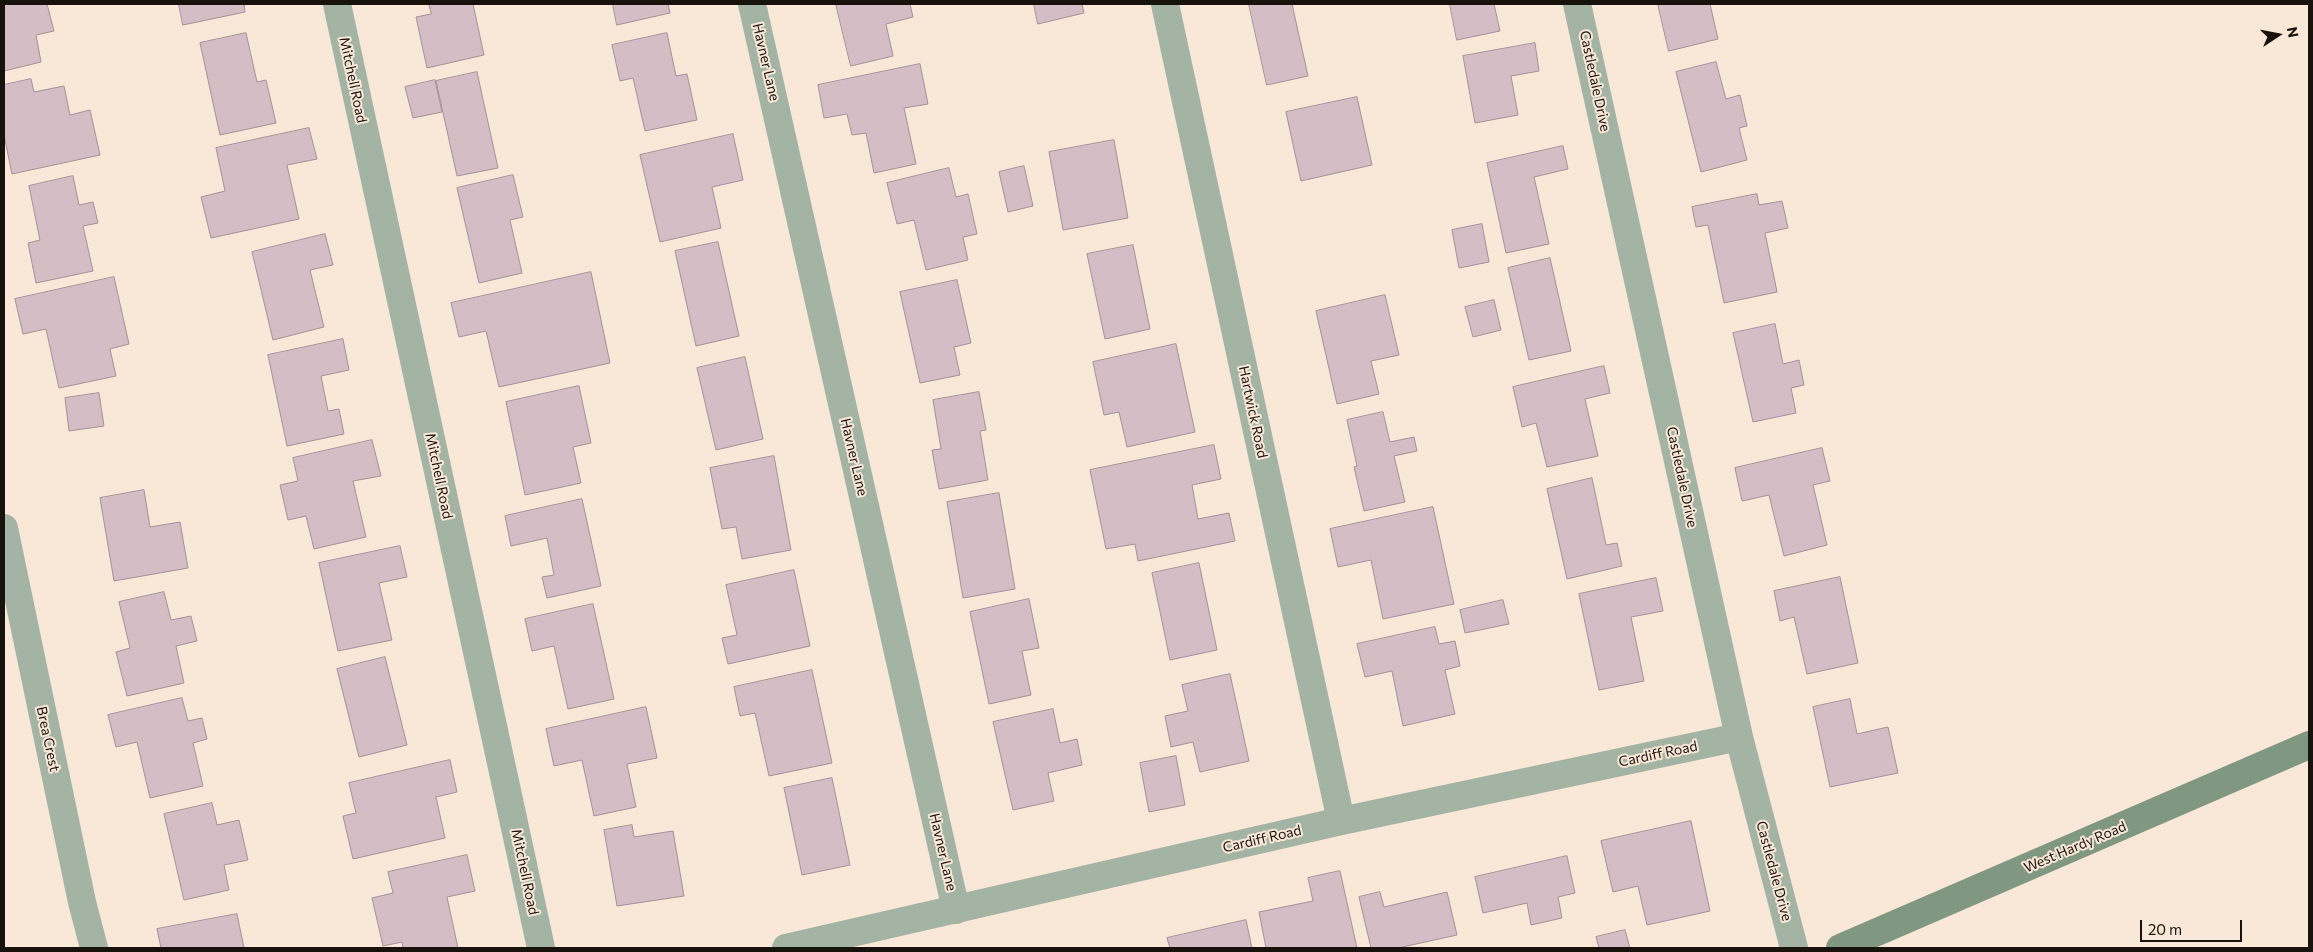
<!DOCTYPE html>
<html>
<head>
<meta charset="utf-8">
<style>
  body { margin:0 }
  #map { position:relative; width:2313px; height:952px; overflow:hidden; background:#f9e7d8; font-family:Commissioner,sans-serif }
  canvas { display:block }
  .frame { position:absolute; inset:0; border:5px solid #18120d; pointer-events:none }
  .north { position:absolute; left:2253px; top:10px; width:50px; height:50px; -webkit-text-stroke:4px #f9e7d8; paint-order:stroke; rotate:79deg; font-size:14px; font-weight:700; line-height:20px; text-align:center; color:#18120d }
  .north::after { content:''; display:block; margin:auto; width:18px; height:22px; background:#18120d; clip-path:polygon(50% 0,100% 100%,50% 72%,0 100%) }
  .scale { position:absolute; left:2140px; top:920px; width:102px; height:22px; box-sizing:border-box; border:2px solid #18120d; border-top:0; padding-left:6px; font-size:15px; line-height:18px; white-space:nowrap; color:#18120d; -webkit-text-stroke:4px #f9e7d8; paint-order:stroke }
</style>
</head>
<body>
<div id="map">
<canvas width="2313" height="952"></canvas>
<div class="frame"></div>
<div class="north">N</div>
<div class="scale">20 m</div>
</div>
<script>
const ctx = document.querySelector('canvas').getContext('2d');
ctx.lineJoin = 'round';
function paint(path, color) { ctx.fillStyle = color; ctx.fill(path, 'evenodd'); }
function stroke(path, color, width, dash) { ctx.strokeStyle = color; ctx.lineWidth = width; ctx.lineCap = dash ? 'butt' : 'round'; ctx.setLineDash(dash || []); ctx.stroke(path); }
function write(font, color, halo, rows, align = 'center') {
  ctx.font = font + ' Commissioner,sans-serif'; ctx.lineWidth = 4; ctx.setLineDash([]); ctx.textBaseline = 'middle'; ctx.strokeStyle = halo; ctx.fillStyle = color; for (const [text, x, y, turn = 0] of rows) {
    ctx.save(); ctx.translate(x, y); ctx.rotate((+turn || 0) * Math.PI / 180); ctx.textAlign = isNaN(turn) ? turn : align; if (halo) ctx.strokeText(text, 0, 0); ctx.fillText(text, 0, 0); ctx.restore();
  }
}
const building = new Path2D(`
  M4 4H47L54 31 36 35 41 62 4 71Z
  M179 4H244L245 12 183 25Z
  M429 4H473L484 55 427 68 416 17 431 14Z
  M613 4H668L670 13 617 25Z
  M836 4H910L913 17 886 24 893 56 851 66Z
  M1034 4H1082L1084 13 1038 24Z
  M1249 4H1292L1308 76 1267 85Z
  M1450 4H1494L1500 31 1457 40Z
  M1658 4H1710L1718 39 1669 51Z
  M246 33 257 82 266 80 276 123 220 135 200 43Z
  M667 33 676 76 687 74 697 120 645 131 633 78 620 81 612 45Z
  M1535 43 1539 71 1511 76 1518 115 1475 123 1463 56Z
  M1716 62 1726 99 1740 95 1747 126 1739 128 1747 160 1701 172 1676 72Z
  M920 64 928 104 904 108 916 164 874 173 866 133 852 135 847 114 824 118 818 85Z
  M477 72 498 168 457 176 436 81Z
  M31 79 34 92 64 86 70 115 90 110 100 155 12 174 4 135V85Z
  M435 80 442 112 413 118 405 87Z
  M1357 97 1372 165 1301 181 1286 112Z
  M309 128 317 159 287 165 299 219 211 238 201 197 225 191 216 148Z
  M733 134 743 180 712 187 721 228 660 242 640 155Z
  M1114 140 1128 218 1063 230 1049 152Z
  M1563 146 1568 169 1534 177 1549 244 1506 253 1487 163Z
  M1024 166 1033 206 1008 212 999 172Z
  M949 168 956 197 968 194 977 234 963 237 968 260 926 270 914 220 897 224 887 183Z
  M513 175 523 217 510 220 522 273 479 283 457 188Z
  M73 176 79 205 93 202 98 223 83 226 93 271 36 283 28 243 40 240 29 186Z
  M1757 194 1759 205 1782 201 1788 228 1765 233 1777 292 1724 303 1708 225 1696 227 1692 207Z
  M1482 224 1489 262 1459 268 1452 230Z
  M325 234 333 265 310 270 324 327 273 340 252 252Z
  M718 242 739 336 696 346 675 251Z
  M1133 245 1150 329 1105 339 1087 254Z
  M1550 258 1571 351 1529 360 1508 268Z
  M591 272 610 363 499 387 486 331 459 337 451 303Z
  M114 277 129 344 110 349 116 376 59 388 46 329 23 334 15 299Z
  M957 280 971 343 954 347 960 375 920 383 900 292Z
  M1385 295 1399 355 1371 361 1379 394 1337 404 1316 311Z
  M1494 300 1501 330 1473 337 1465 307Z
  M1775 324 1783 364 1799 360 1804 385 1791 388 1796 413 1753 422 1733 333Z
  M343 339 349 370 321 376 328 411 339 409 344 434 287 446 268 355Z
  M1176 344 1195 432 1127 447 1119 412 1104 415 1093 362Z
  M745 357 763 439 716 450 697 368Z
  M1604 366 1610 393 1585 399 1598 456 1547 467 1536 423 1522 427 1513 387Z
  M579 386 591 443 573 447 581 483 525 495 506 402Z
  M979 392 986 430 980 431 988 480 939 489 932 450 941 449 933 400Z
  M99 393 104 426 69 431 65 398Z
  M1383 412 1390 442 1414 437 1417 451 1394 456 1405 502 1364 511 1354 467 1357 466 1347 420Z
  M372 440 381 476 353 481 366 537 314 549 306 516 288 520 280 485 298 481 293 458Z
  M1214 445 1221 479 1192 485 1198 519 1229 513 1235 541 1138 561 1135 544 1106 549 1090 470Z
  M1822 448 1830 481 1813 485 1827 545 1784 556 1769 495 1742 501 1735 468Z
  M774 456 791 550 742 559 736 527 722 529 710 468Z
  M1592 478 1606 545 1617 543 1622 566 1567 579 1547 489Z
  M144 490 150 527 180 522 188 568 114 581 100 498Z
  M999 493 1015 589 963 598 947 502Z
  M582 499 601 586 547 598 542 577 554 575 547 538 511 546 505 516Z
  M1433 507 1454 604 1383 619 1371 560 1338 567 1330 529Z
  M400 546 407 577 379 583 392 640 338 651 319 563Z
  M1199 563 1217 650 1170 660 1152 573Z
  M794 570 810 646 728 664 722 638 737 635 726 585Z
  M1840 577 1858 663 1807 674 1794 617 1780 621 1774 591Z
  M1656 578 1663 611 1631 617 1644 681 1599 690 1579 594Z
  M164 592 171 620 191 616 197 641 176 646 184 683 127 696 116 652 130 648 119 602Z
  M1029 599 1039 648 1022 651 1031 695 989 704 970 612Z
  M1503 600 1509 624 1465 633 1460 610Z
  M593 604 614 699 568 709 554 646 532 651 525 619Z
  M1435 627 1439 644 1455 641 1460 666 1445 670 1455 714 1403 726 1392 671 1365 677 1357 644Z
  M385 657 407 745 359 757 337 669Z
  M812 670 832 763 769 776 755 713 740 716 734 687Z
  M1230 674 1249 761 1200 772 1193 742 1171 747 1165 716 1188 711 1182 685Z
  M182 698 188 721 202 718 207 739 193 743 203 786 150 798 137 742 116 747 108 715Z
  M1850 699 1857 734 1888 727 1898 773 1830 787 1813 707Z
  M646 707 657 758 627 764 636 807 594 816 582 760 554 766 546 729Z
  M1053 709 1060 743 1077 739 1082 765 1048 773 1054 801 1013 810 993 722Z
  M1176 756 1185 805 1149 812 1140 763Z
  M450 760 457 792 436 797 445 838 353 859 343 816 356 813 349 783Z
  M832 778 850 865 802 875 784 788Z
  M212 803 217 825 239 820 248 860 224 865 229 890 184 900 164 814Z
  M1691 821 1710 911 1647 925 1638 886 1613 892 1601 841Z
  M632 825 634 837 673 831 684 896 617 906 604 830Z
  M467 855 475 891 447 897 458 948H403L402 942 383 946 372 898 393 893 388 872Z
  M1567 856 1575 893 1558 897 1562 918 1531 925 1527 903 1483 913 1475 877Z
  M1340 871 1357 948H1266L1259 912 1313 901 1308 878Z
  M1380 892 1384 907 1447 892 1457 935 1398 948H1371L1359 897Z
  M237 914 244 948H161L157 929Z
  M1246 920 1252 948H1170L1167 938Z
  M1625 930 1630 948H1599L1596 937Z`);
paint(building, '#d4bdc4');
stroke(building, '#a59097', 1);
stroke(new Path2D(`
  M752 4 956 910
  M1165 4 1341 821
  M1577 4 1739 737 1794 948
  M4 528 82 902 94 948
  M786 948 1341 821 1739 737`), '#a3b4a4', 28);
stroke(new Path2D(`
  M337 4 541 948`), '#a3b4a4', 28);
stroke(new Path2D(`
  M1840 948 2309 745`), '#809881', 28);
write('14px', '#18120d', '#f9e7d8', [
  ["Havner Lane",766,62,77],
  ["Mitchell Road",353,80,78],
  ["Castledale Drive",1595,81,78],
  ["Hartwick Road",1253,412,78],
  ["Havner Lane",854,457,77],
  ["Mitchell Road",439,476,78],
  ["Castledale Drive",1682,477,78],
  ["Brea Crest",48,739,78],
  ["Cardiff Road",1658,754,-12],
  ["Cardiff Road",1262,839,-13],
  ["West Hardy Road",2075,847,-23],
  ["Havner Lane",943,852,77],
  ["Castledale Drive",1774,871,75],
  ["Mitchell Road",525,872,78]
]);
</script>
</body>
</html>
